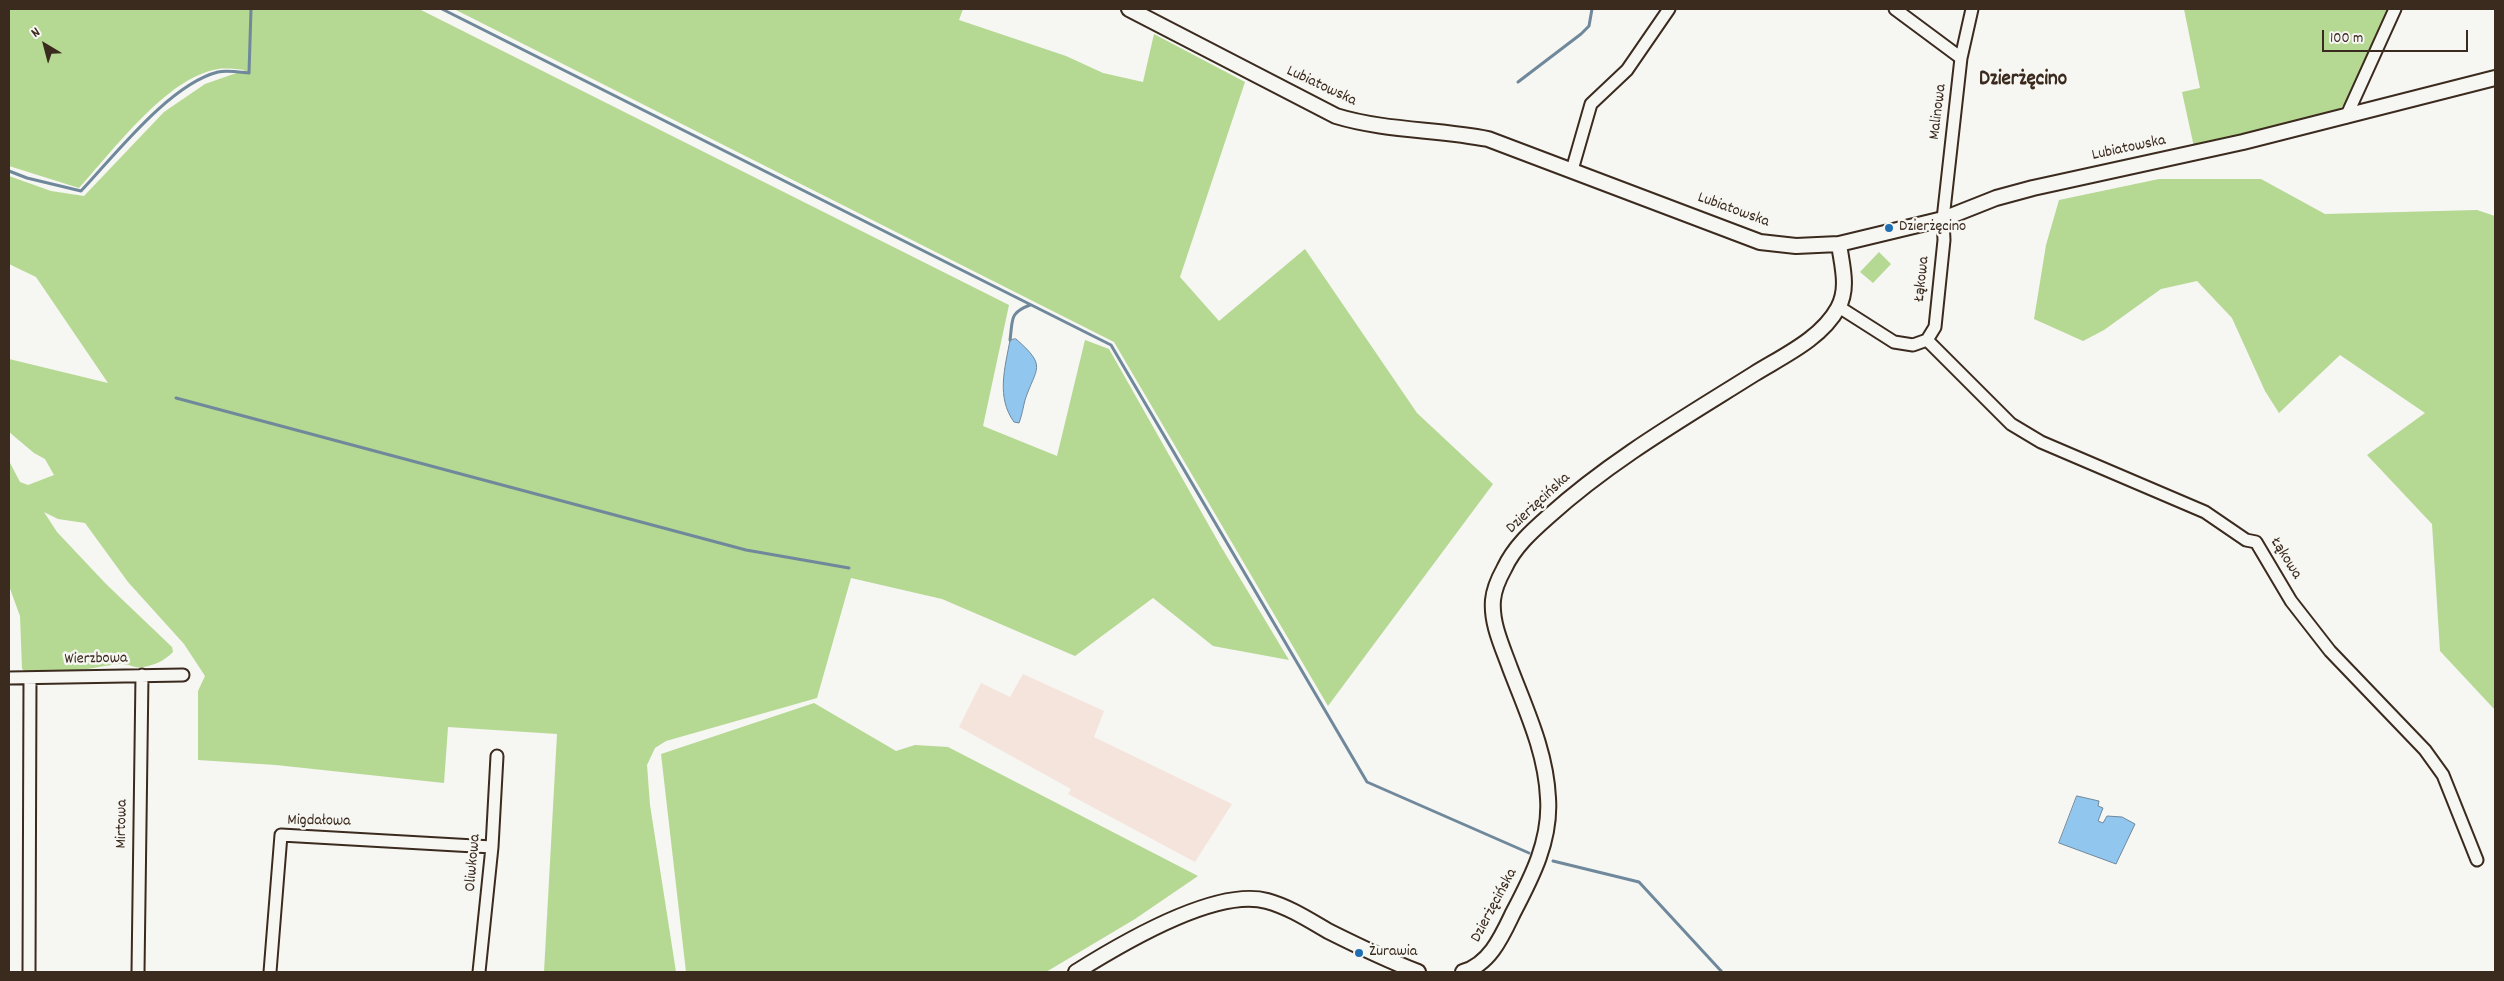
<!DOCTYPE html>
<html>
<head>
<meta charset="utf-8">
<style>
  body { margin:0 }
  #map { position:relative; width:2504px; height:981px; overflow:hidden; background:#f6f6f2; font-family:Dekko,sans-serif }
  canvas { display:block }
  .frame { position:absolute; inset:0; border:10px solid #3b2a1e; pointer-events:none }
  .north { position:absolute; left:20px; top:20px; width:50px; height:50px; -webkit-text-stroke:4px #f6f6f2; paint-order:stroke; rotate:323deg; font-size:14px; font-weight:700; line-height:20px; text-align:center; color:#3b2a1e }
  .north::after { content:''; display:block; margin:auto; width:18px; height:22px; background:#3b2a1e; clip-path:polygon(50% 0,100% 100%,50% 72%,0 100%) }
  .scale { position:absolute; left:2322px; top:30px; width:146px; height:22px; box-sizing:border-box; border:2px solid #3b2a1e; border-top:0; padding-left:6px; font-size:15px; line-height:18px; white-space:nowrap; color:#3b2a1e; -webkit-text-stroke:4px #f6f6f2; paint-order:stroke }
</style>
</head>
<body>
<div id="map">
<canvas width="2504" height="981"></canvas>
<div class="frame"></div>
<div class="north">N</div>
<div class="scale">100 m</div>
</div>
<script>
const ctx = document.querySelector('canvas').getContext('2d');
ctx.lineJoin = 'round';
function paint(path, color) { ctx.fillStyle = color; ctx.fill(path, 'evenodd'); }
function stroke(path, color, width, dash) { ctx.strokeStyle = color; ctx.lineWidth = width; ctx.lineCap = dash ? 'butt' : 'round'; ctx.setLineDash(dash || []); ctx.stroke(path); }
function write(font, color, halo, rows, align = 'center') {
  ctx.font = font + ' Dekko,sans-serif'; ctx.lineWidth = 5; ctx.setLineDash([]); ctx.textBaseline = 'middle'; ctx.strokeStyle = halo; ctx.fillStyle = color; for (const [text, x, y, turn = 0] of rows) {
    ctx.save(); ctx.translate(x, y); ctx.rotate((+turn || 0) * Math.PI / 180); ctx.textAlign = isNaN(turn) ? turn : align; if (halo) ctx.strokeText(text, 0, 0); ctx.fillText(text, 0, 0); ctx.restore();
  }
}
paint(new Path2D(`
  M1023 674 1104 711 1094 737 1232 804 1195 862 1068 794 1071 789 959 727 981 683 1010 697Z`), '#f5e4dc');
paint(new Path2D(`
  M9 9H419L1009 305 983 426 1057 456 1085 340 1109 349 1220 545 1289 660 1213 646 1153 598 1075 656 942 599 851 578 817 698 666 741 655 748 647 765 650 805 676 972H544L557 734 448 727 444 783 276 765 198 760V691L205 676 184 644 128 582 85 523 58 519 44 512 57 532 106 584 172 647 173 652C164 661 155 665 143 667 136 669 128 663 120 664 96 666 42 681 22 669L20 616 9 586V461L20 482 28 485 54 475 45 459 34 453 9 432V359L108 383 36 277 9 264V176L51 191 84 196 164 112 205 84 245 70C237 69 226 68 218 69 167 77 113 151 79 188L9 166Z
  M454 9H963L959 20 1066 56 1103 73 1143 82 1154 34 1245 82 1180 277 1219 321 1305 249 1417 413 1493 484 1328 706 1114 342Z
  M2157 9H2390L2344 105 2330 116 2194 147 2182 92 2200 88 2184 9 2156 10Z
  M2159 179H2261L2325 214 2477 210 2495 216V710L2440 651 2432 524 2367 455 2425 413 2340 355 2279 413 2265 391 2232 318 2197 281 2161 289 2104 330 2083 341 2034 319 2046 245 2059 200Z
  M1879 252 1891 264 1873 283 1860 272Z
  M814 703 896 751 915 745 948 747 1198 876 1135 919 1046 972H686L661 754Z`), '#b5d892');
const water = new Path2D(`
  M1016 339C1048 367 1036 367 1025 400 1023 408 1022 415 1019 423L1014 422C996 397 1005 368 1010 340Z
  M2077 796 2099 801 2098 806 2103 808 2098 821 2103 823 2107 816 2122 817 2135 824 2116 864 2059 843Z`);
paint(water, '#91c6ef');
stroke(water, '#6f889b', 1);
stroke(new Path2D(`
  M442 9 1111 345 1367 782 1529 853
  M1518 82 1581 34 1589 26 1592 9
  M9 171 27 178 81 191C115 155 170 84 218 72 227 70 239 72 249 73L251 9
  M1010 340C1013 319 1009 313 1030 305
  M176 398 746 550 849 568
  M1553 861 1639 882 1722 972`), '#6f889b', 3);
const minor = new Path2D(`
  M1895 9 1961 58
  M2346 117 2395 9
  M1572 170 1591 104 1627 70 1669 9
  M1839 307 1894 342 1913 345 1927 340 1935 327 1944 240 1943 219 1961 58 1972 9
  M1927 340 2011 424 2041 442 2205 512 2246 540 2256 542 2291 601 2330 651 2425 750 2443 775 2477 860
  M9 678 183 675
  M29 972 30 678
  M138 972 142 675
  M270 972 281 835 492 847
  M479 972 492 847 497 756`);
const tertiary = new Path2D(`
  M1129 9 1336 116C1385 131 1438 129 1488 139L1760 242 1796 246 1839 244 1943 219 1996 198 2033 188 2243 142 2495 78
  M1076 972C1119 945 1216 887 1267 901 1289 907 1309 920 1328 931 1358 946 1387 960 1418 972
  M1463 972C1490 964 1502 936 1513 913 1532 877 1551 840 1548 798 1546 752 1526 710 1510 668 1502 646 1491 623 1493 600 1494 589 1499 578 1504 569 1514 547 1532 531 1549 516 1611 460 1684 418 1754 374 1783 356 1821 339 1838 308 1849 288 1842 266 1839 244`);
stroke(minor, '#3b2a1e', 15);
stroke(tertiary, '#3b2a1e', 18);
stroke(minor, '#f6f6f2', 11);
stroke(tertiary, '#f6f6f2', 14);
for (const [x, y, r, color] of [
  [1889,228,5,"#1f6fb2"],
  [1359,953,5,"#1f6fb2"]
]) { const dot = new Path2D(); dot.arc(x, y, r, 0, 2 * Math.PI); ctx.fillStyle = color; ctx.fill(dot); stroke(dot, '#f6f6f2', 2); }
write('16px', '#3b2a1e', '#f6f6f2', [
  ["Lubiatowska",1321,87,25],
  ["Malinowa",1939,112,-83],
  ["Lubiatowska",2129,149,-12],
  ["Lubiatowska",1733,211,20],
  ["Łąkowa",1923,279,-84],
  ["Dzierżęcińska",1539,504,-43],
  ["Łąkowa",2285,559,58],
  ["Wierzbowa",96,660,-1],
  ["Migdałowa",319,822,1],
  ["Mirtowa",123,824,-89],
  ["Oliwkowa",474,863,-85],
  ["Dzierżęcińska",1495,906,-62]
]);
write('16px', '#3b2a1e', '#f6f6f2', [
  ["Dzierżęcino",1899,228],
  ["Żurawia",1369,953]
], 'left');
write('bold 21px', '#3b2a1e', '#f6f6f2', [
  ["Dzierżęcino",2023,81]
]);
</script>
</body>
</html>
